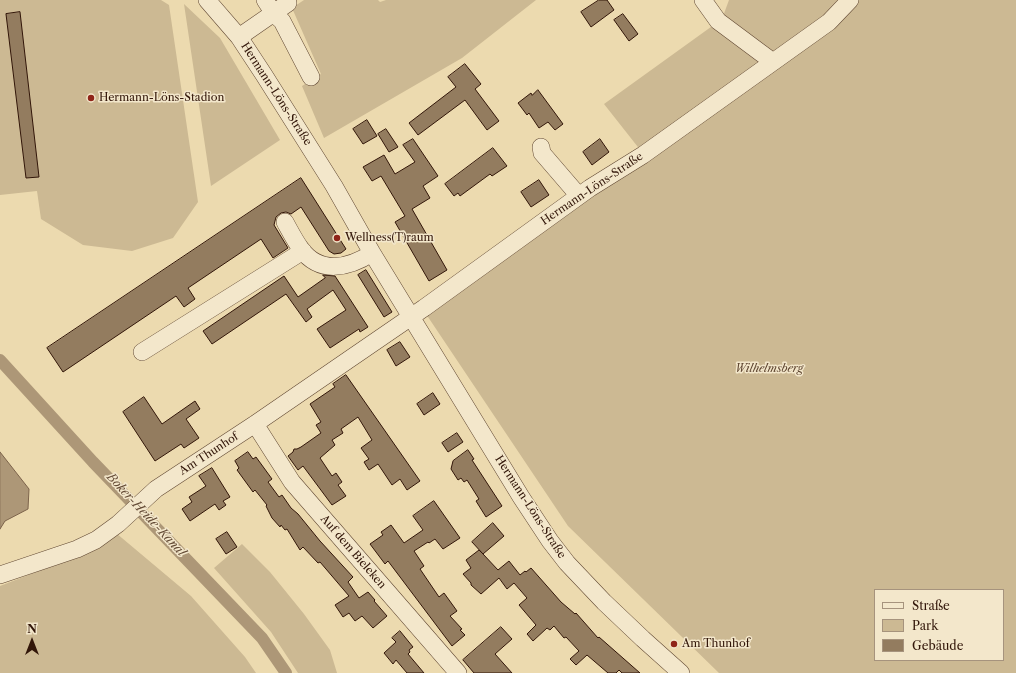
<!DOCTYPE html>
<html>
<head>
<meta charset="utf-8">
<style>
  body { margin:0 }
  #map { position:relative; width:1016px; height:673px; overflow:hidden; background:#ecdaaf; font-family:"Libre Caslon Text",serif }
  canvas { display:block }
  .legend { position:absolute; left:874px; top:589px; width:130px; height:72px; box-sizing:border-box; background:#f3e7cb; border:1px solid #a6937d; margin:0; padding:5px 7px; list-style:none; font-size:12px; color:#321609 }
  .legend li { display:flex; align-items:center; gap:8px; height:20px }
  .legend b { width:20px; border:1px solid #a6937d }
  .north { position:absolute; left:12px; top:621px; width:40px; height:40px; -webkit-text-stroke:3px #f3e7cb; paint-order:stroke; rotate:0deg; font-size:11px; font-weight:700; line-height:16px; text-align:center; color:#321609 }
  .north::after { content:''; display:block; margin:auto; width:14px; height:18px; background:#321609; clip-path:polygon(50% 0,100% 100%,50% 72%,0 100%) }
</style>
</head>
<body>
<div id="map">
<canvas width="1016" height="673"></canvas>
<ul class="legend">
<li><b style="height:5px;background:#f3e7cb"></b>Straße</li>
<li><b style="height:11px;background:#ccb993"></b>Park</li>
<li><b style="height:11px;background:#937c5f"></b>Gebäude</li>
</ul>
<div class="north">N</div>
</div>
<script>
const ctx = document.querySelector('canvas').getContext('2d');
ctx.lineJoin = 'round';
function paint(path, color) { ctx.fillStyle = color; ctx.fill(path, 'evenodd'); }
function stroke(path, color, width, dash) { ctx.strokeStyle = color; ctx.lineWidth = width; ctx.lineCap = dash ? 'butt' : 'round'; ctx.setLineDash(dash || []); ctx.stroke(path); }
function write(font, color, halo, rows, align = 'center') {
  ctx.font = font + ' "Libre Caslon Text",serif'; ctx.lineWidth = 3; ctx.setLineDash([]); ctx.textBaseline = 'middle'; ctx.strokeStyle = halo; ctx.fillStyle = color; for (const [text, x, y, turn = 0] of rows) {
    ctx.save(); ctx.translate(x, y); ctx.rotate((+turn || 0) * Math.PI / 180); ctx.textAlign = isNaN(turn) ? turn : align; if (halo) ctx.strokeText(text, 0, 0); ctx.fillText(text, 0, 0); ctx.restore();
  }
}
paint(new Path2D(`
  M0 0H161L169 5 198 202 173 238 132 251 83 245 41 219 37 191 0 195Z
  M304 0H378L380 2 386 0H536L462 58 324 138 302 86 321 74 292 8Z
  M729 0H1016V673H719L568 526 424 311 645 156 604 104 722 19ZM875 590H1003V660H875Z
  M184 4 220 38 280 140 211 186Z
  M116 533 191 596 245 657 256 673H0V586L80 555Z
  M242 544 270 572 304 614 330 650 337 673H298L271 632 214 568Z`), '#ccb993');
const water = new Path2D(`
  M0 452 29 489 28 509 5 521 0 529Z`);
paint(water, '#ad9777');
stroke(water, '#7c634b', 1);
stroke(new Path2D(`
  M0 360 93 462 262 638 286 673`), '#ad9777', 12);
const building = new Path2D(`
  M599 0H607L614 10 591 27 581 12Z
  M20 12 39 177 26 178 6 14Z
  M623 14 638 34 629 41 614 20Z
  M465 64 481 84 475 89 499 121 487 130 465 100 418 135 409 123 456 87 448 77Z
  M538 90 563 124 555 130 548 122 539 128 529 113 527 115 518 103 531 93 532 95Z
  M367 120 377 136 363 144 353 129Z
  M386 129 398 147 389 152 378 134Z
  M413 139 438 176 423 186 430 198 412 209 447 270 429 281 395 222 405 216 381 176 372 181 363 167 384 155 395 174 415 162 403 145Z
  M600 139 609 152 592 165 583 152Z
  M493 148 507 166 492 176 490 174 460 196 458 193 454 196 445 184Z
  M301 178 346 249 341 253 334 254 329 251 301 207 291 214 286 212 281 213 276 217 274 225 288 248 273 258 261 239 188 288 195 299 184 307 176 296 63 372 47 348Z
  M539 180 549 195 531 207 521 192Z
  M366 270 392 312 384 317 358 275Z
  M323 275 335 276 368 327 360 332 359 329 330 348 317 329 346 310 333 290 307 309 312 317 306 322 286 294 212 344 203 331 284 276 298 297 325 278Z
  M400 342 410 357 396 366 387 350Z
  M346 375 420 481 407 490 400 479 392 485 378 464 369 470 364 462 369 459 361 448 372 440 358 417 341 429 343 433 332 440 335 445 320 458 332 476 336 473 342 482 338 485 346 496 332 505 303 466 298 470 288 456 293 452 294 449H297L301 447 321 433 316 425 321 422 310 404 335 387 333 384Z
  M433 393 440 404 424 415 417 404Z
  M144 397 162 424 195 401 200 409 186 419 199 438 184 448 181 444 155 461 123 412Z
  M457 433 463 442 448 452 442 443Z
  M468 450 474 459 472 460 502 506 486 517 476 501 479 499 467 480 464 482 461 478 458 480 451 469 453 461Z
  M248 452 253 459 256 457 272 479 268 482 279 497 282 495 291 508 298 514 320 541 353 577 348 582 359 598 368 592 375 600 374 601 387 616 373 628 362 616 355 621 349 613 343 617 335 605 349 596 320 562 318 563 303 547 300 550 287 529 285 530 281 525 280 527 272 518 266 506 267 505 255 490 253 492 237 470 239 468 235 461Z
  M212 468 230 497 223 501 226 505 219 510 215 504 190 521 182 509 192 502 189 497 206 486 199 476Z
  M434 501 460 538 443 549 435 539 429 543 428 542 414 551 424 566 420 569 439 597 444 593 457 611 450 616 462 629 460 630 465 635 452 646 388 561 385 564 370 544 383 535 381 532 391 525 404 543 423 530 413 516Z
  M493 523 504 536 483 554 498 570 509 561 520 575 525 571 526 572 531 568 561 602 575 614 576 613 598 638 599 637 640 673H622L619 670 616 673H608L587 655 576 665 570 659 579 651 566 637 564 638 554 626 550 630 547 628 533 641 527 634 536 625 519 605 527 598 514 583 507 589 499 578 481 594 471 585V583L463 574 471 568 466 560 479 550 483 554 472 542Z
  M227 532 237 547 226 554 216 539Z
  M501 627 512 639 495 654 512 673H474L463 660Z
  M400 631 413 647 409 650 410 652 408 654 424 673H407L396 660 393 664 384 653 396 642 392 638Z`);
paint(building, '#937c5f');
stroke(building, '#321609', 1);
const minor = new Path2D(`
  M207 0 239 37 264 75 334 186 372 253 521 497 550 541 567 563 604 602 643 639 681 673
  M265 0 274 14 282 21 311 77
  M703 0 718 21 773 62
  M239 37 288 3
  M541 147 542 153 579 196
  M285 222C290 231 295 241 301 249 320 275 349 268 372 253
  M142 352 303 251
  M255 424 292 482 458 673
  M0 575 77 549 96 540 118 524 156 489 255 424 424 308 590 188 643 155 829 22 850 0`);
stroke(minor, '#604732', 18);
stroke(minor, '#f3e7cb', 17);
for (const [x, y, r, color] of [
  [91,98,4,"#8f2418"],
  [337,238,4,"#8f2418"],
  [674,644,4,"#8f2418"]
]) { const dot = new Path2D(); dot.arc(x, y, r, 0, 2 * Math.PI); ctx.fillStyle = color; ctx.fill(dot); stroke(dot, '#f3e7cb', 1.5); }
write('11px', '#321609', '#f3e7cb', [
  ["Hermann-Löns-Straße",276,94,57],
  ["Hermann-Löns-Straße",592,189,-34],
  ["Am Thunhof",209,454,-33],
  ["Hermann-Löns-Straße",530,507,57],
  ["Auf dem Bieleken",353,552,49]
]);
write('11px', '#321609', '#f3e7cb', [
  ["Hermann-Löns-Stadion",99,98],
  ["Wellness(T)raum",345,238],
  ["Am Thunhof",682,644]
], 'left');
write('italic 11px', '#604732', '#f3e7cb', [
  ["Wilhelmsberg",769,369]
]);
write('italic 12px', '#634a35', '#f3e7cb', [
  ["Boker-Heide-Kanal",146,515,47]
]);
</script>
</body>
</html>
